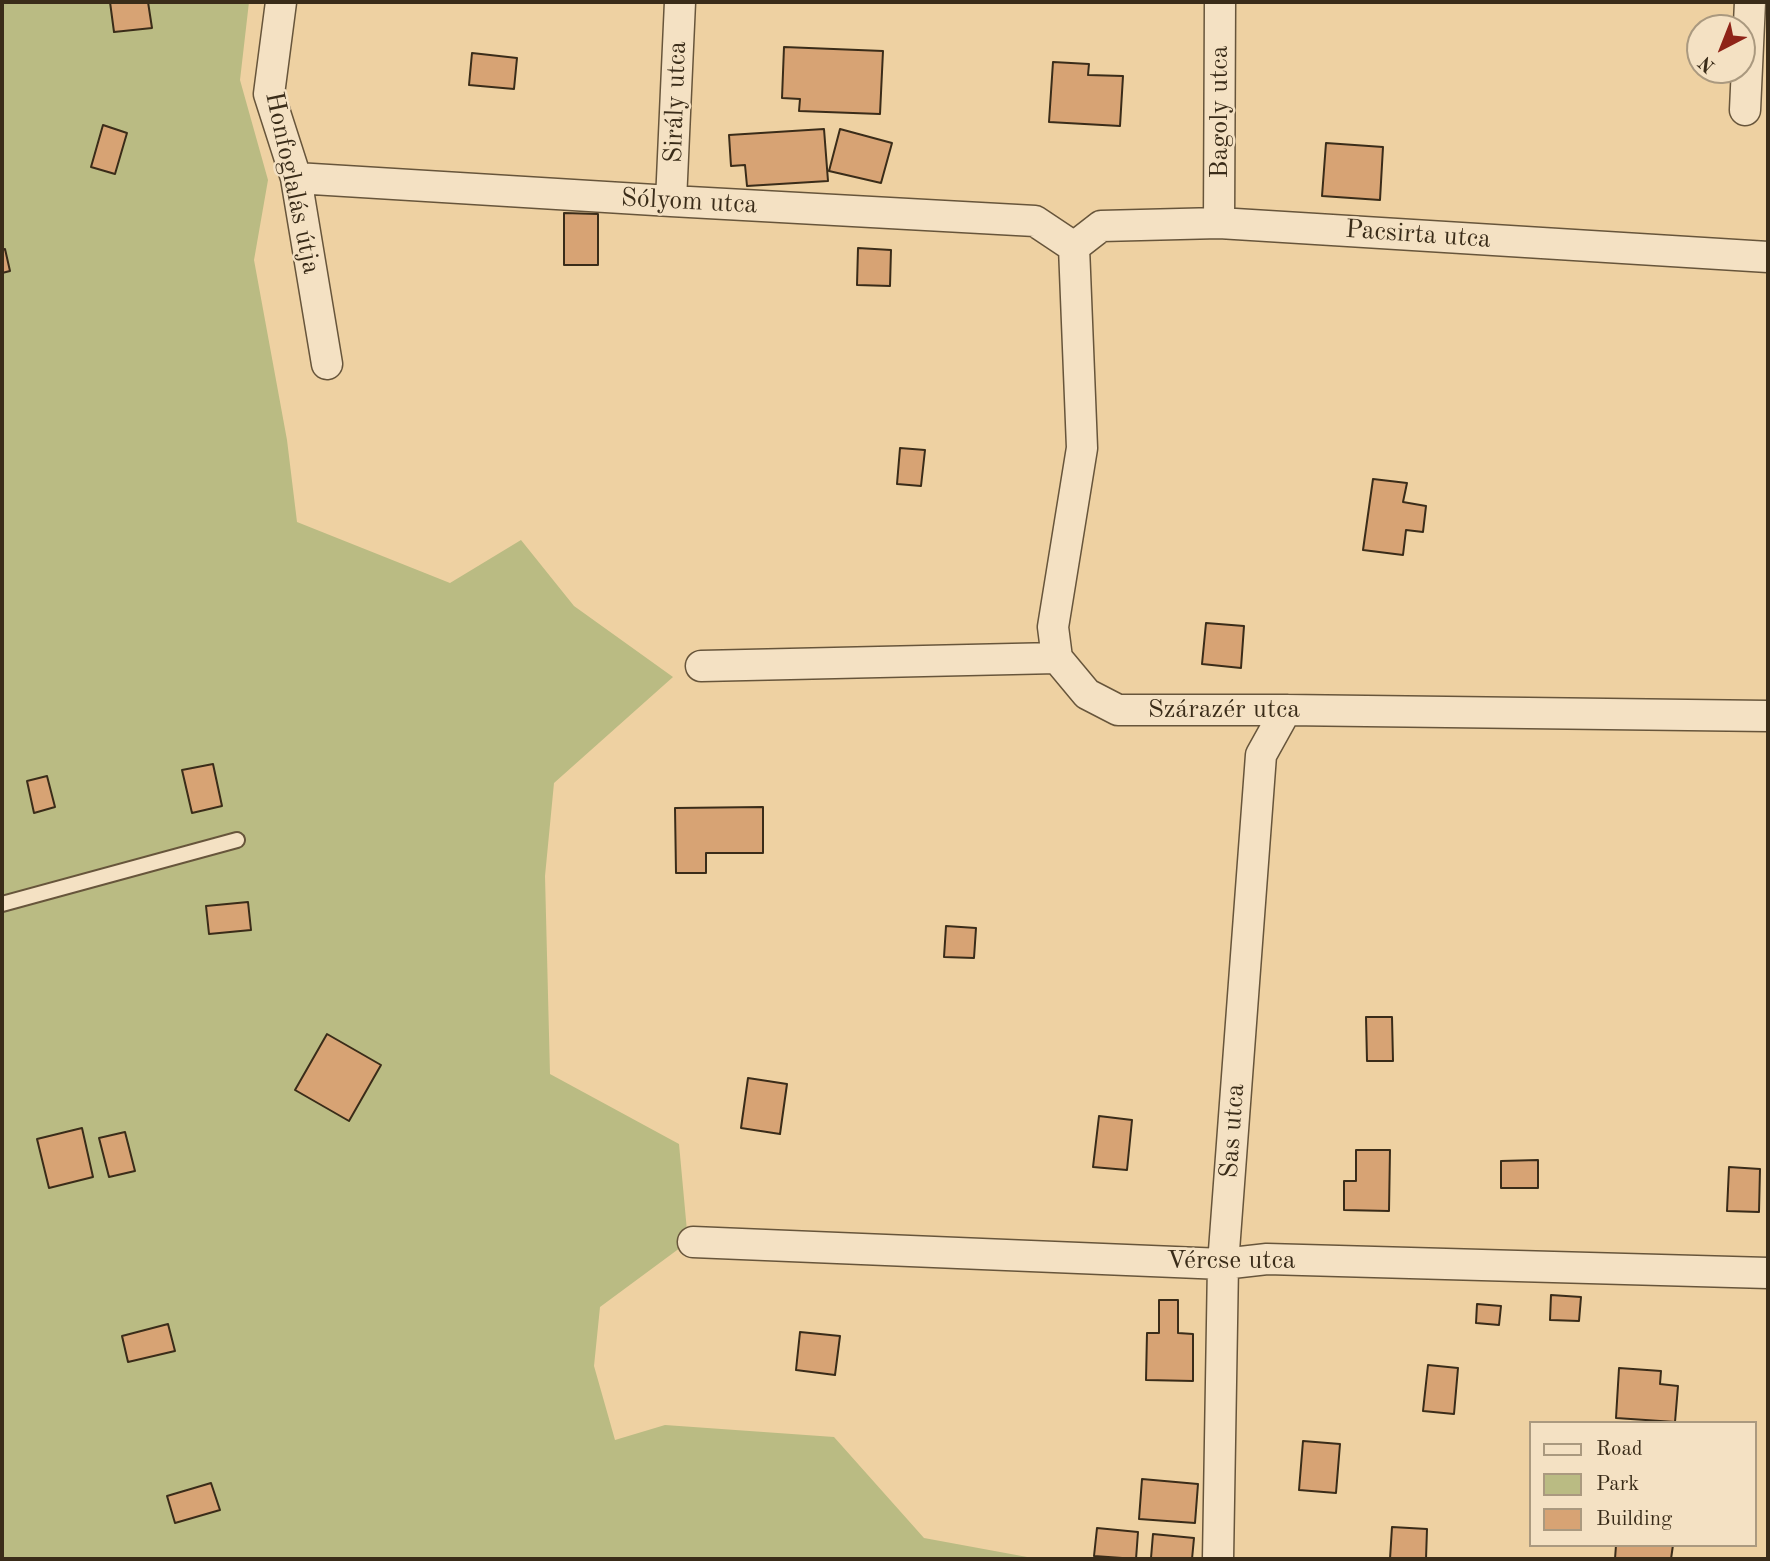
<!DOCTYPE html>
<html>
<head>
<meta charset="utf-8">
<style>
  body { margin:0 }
  #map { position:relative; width:1770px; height:1561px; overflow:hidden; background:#eed1a2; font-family:"Old Standard TT",serif }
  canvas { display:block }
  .frame { position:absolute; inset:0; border:4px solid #3a2c19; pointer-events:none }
  .legend { position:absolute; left:1529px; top:1421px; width:228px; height:126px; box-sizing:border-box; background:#f4e1c3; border:2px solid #aa997f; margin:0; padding:9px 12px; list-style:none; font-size:21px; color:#3a2c19 }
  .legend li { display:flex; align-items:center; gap:14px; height:35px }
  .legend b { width:35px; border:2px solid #aa997f }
  .north { position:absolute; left:1686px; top:14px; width:70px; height:70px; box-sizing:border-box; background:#f4e1c3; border:2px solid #aa997f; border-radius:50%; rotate:222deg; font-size:19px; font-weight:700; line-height:28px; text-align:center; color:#3a2c19 }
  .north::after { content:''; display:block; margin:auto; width:24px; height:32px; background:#8f2418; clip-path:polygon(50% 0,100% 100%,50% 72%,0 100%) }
</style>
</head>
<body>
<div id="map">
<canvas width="1770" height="1561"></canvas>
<div class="frame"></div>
<ul class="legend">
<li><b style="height:9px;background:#f4e1c3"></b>Road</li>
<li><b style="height:19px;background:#babb83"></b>Park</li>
<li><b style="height:19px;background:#d7a374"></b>Building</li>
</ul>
<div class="north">N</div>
</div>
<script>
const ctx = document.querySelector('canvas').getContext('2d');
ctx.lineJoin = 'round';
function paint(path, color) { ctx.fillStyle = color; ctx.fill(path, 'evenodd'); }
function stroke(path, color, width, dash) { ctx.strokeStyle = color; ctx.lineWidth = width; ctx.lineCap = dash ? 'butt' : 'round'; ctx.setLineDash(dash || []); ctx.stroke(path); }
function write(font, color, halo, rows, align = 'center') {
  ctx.font = font + ' "Old Standard TT",serif'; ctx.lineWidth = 5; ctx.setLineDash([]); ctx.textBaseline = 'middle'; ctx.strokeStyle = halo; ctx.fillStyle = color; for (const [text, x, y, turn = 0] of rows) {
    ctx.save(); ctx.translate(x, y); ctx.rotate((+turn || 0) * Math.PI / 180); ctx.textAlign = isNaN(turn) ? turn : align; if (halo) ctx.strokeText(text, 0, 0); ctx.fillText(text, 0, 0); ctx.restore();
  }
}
paint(new Path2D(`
  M2 2H249L240 80 268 180 254 260 287 440 297 522 450 583 521 540 574 606 673 677 554 783 545 876 550 1074 679 1144 688 1242 600 1307 594 1366 615 1440 665 1425 834 1437 924 1538 1038 1559H2Z`), '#babb83');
const building = new Path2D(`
  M110 2H148L152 28 114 32Z
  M784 47 883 51 880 114 799 111 800 99 782 98Z
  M472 53 517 58 514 89 469 85Z
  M1053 62 1089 64 1088 75 1123 76 1120 126 1049 122Z
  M103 125 127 133 115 174 91 167Z
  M824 129 828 181 747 186 745 165 731 166 729 135Z
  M840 129 892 143 881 183 829 171Z
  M1326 143 1383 147 1380 200 1322 196Z
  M564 213 598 214V265H564Z
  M858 248 891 250 890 286 857 285Z
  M5 249 10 271 2 273V250Z
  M900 448 925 450 921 486 897 484Z
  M1373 479 1407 483 1403 502 1426 506 1423 532 1406 530 1403 555 1363 550Z
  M1206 623 1244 626 1241 668 1202 664Z
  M213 764 222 806 192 813 182 770Z
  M47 776 55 807 34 813 27 781Z
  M763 807V853H706V873H676L675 808Z
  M248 902 251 930 209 934 206 906Z
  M946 926 976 928 974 958 944 957Z
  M1366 1017H1392L1393 1061H1367Z
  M327 1034 381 1065 349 1121 295 1090Z
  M748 1078 787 1084 780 1134 741 1128Z
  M1099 1116 1132 1120 1127 1170 1093 1167Z
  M82 1128 93 1177 49 1188 37 1139Z
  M125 1132 135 1171 109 1177 99 1138Z
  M1356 1150H1390L1389 1211 1344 1210V1181H1356Z
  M1538 1160V1188H1501V1161Z
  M1729 1167 1760 1169 1759 1212 1727 1211Z
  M1551 1295 1581 1297 1579 1321 1550 1320Z
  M1159 1300H1178V1333L1193 1334V1381L1146 1380 1147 1333H1159Z
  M1477 1304 1501 1306 1499 1325 1476 1323Z
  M168 1324 175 1351 128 1362 122 1336Z
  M800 1332 840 1336 835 1375 796 1370Z
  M1428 1365 1458 1368 1454 1414 1423 1411Z
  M1619 1368 1661 1371 1660 1384 1678 1386 1675 1422 1616 1418Z
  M1303 1441 1340 1444 1336 1493 1299 1490Z
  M1142 1479 1198 1484 1195 1523 1139 1519Z
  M211 1483 220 1510 175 1523 167 1496Z
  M1392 1527 1427 1529 1426 1559H1390Z
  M1097 1528 1138 1532 1136 1559 1094 1556Z
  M1153 1534 1194 1538 1192 1559 1151 1558Z
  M1616 1545H1673L1671 1559H1615Z`);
paint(building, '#d7a374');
stroke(building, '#3a2c19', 2);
const service = new Path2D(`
  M2 904 237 840`);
const minor = new Path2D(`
  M281 2 269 94 296 178 327 364
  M1745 110 1750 2
  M296 178 671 201 1035 221 1074 247
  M671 201 680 2
  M1219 223 1220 2
  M1074 247 1101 226 1219 223 1768 257
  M1057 658 1087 694 1118 710H1286L1768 716
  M1057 658 1053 627 1082 448 1074 247
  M701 666 1057 658
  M693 1242 1223 1264 1267 1259 1768 1273
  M1218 1559 1223 1264 1261 755 1286 710`);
stroke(service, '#67553b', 18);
stroke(minor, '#67553b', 33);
stroke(service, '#f4e1c3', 14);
stroke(minor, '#f4e1c3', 30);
write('26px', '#3a2c19', '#f4e1c3', [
  ["Sirály utca",676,102,-88],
  ["Bagoly utca",1220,112,-90],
  ["Honfoglalás útja",292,183,78],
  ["Sólyom utca",689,202,3],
  ["Pacsirta utca",1418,235,4],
  ["Szárazér utca",1224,710],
  ["Sas utca",1233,1131,-86],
  ["Vércse utca",1231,1261]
]);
</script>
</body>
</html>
